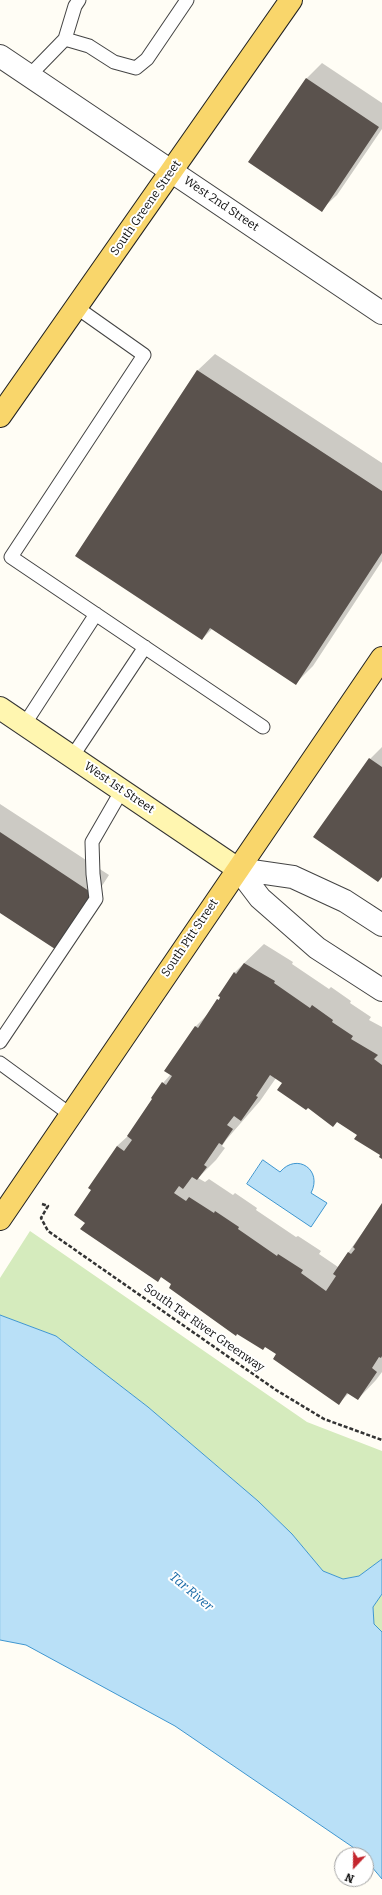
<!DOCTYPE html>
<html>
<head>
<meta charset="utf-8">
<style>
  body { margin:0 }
  #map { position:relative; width:382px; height:1895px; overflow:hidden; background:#fffdf5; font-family:Bitter,serif }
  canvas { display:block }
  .north { position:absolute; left:334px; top:1847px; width:40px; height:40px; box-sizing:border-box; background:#fff; border:1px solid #a0a0a0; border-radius:50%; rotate:202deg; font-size:11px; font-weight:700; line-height:16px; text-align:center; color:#111 }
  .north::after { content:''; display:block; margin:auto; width:14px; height:18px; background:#c4262e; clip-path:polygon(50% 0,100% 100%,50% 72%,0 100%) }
</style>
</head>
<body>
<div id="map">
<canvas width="382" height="1895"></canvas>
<div class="north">N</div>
</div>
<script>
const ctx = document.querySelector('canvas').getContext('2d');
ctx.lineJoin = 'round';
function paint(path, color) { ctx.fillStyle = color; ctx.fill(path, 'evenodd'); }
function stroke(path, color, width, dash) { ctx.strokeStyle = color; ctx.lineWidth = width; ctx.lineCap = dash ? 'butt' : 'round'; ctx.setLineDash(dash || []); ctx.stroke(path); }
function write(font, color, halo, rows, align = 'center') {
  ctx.font = font + ' Bitter,serif'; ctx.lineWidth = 4; ctx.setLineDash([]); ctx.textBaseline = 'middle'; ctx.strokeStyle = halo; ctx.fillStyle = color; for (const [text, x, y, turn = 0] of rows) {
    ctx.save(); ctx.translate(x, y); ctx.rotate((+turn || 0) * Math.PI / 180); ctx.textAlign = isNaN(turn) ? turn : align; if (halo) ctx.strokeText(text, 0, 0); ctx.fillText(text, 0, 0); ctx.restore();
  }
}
paint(new Path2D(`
  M30 1231 307 1422 382 1451V1559L359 1576 343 1579 323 1571 292 1534 258 1501 148 1407 56 1336 0 1315V1278Z
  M382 1594V1632L374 1624 373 1607Z`), '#d5ebbd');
const water = new Path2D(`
  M263 1160 280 1172C297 1152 323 1170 311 1193L327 1203 311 1227 247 1184Z
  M0 1315 56 1336 148 1407 258 1501 292 1534 323 1571 343 1579 359 1576 382 1559V1594L373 1607 374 1624 382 1632V1879L366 1860V1855H362L357 1850 175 1726 26 1645 0 1640Z`);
paint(water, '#b9e0f7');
stroke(water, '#3f96cf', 1);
paint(new Path2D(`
  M322 63 382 103V129L337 195 321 210 250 162 307 78Z
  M215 354 382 463V561L313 666 296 683 212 629 202 639 197 371Z
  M382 747V877L370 759Z
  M0 804 109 875 73 931 0 912Z
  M264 944 293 962 292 964 329 989 331 987 351 1001 350 1003 371 1017 369 1020 382 1027V1158V1155L358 1135 276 1078 260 1101 226 1140 222 1146 225 1148 216 1160 198 1178 205 1182 209 1179 233 1195 235 1193 257 1208 256 1210 296 1237 298 1236 321 1251 319 1254 338 1267 382 1205V1372L376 1380 358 1399 349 1393 339 1403 278 1354 173 1284 86 1223 93 1190 117 1146 128 1136 163 1083 171 1074 195 1027 208 1014 221 997 219 996 235 972Z`), '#0003');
paint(new Path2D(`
  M306 78 379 127 322 212 248 162Z
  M197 370 382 491V553L296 685 210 628 202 640 75 556Z
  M369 758 382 767V877L378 882 313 837Z
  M0 832 92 893 55 949 0 913Z
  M244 963 275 981 274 983 310 1008 312 1005 333 1020 332 1022 353 1036 351 1039 378 1055 374 1059 382 1065V1159L379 1157 380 1155 354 1139 357 1135 337 1122 333 1127 308 1108 306 1110 277 1090 282 1083 270 1075 256 1096 258 1097 241 1121 234 1116 227 1125 233 1129 222 1145 219 1143 204 1165 207 1167 197 1180 192 1177 183 1189 179 1186 174 1193 186 1201 189 1197 214 1213 215 1211 239 1227 238 1229 277 1256 278 1254 303 1270 301 1273 326 1291 336 1276 333 1274 348 1252 351 1254 355 1249 353 1247 382 1203V1356L381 1358 379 1357 372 1368 377 1372 358 1400 347 1393 339 1405 273 1359 276 1354 265 1347 263 1350 237 1334 236 1336 169 1288 171 1284 161 1277 158 1282 80 1229 85 1223 74 1215 91 1190 88 1188 117 1146 124 1151 132 1140 127 1136 152 1099 151 1098 162 1082 166 1085 172 1076 164 1071 195 1026 198 1028 217 999 219 1000 220 997 218 996 234 972 236 974Z`), '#5a524d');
const lane = new Path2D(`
  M65 39 75 6 79 0
  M29 76 65 39 89 46 114 62 136 68 147 59 187 0
  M76 307 144 355 11 557 263 727
  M24 725 96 614
  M72 757 145 647
  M0 1042 96 899 93 874 92 842 122 790
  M0 1063 71 1115`);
const street = new Path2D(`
  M0 56 382 313
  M238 869 260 898 317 948 382 990
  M238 869 293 877 345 901 382 925`);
const secondary = new Path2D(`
  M0 708 238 869`);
const primary = new Path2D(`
  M0 416 291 0
  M0 1219 382 658`);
stroke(lane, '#444', 15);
stroke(street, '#444', 24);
stroke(secondary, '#333', 24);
stroke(primary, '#222', 24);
stroke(new Path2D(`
  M42 1204 48 1206 41 1218 48 1231 276 1390 324 1419 382 1440`), '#333', 2.5, [4, 2]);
stroke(lane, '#fff', 13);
stroke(street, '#fff', 22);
stroke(secondary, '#fff6b0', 22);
stroke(primary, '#f9d66b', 22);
write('12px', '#111', '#fff', [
  ["West 2nd Street",221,204,34],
  ["South Greene Street",146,208,-55],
  ["West 1st Street",119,788,34],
  ["South Pitt Street",190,938,-56],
  ["South Tar River Greenway",204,1328,35]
]);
write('italic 13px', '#1768a6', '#fff', [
  ["Tar River",191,1592,40]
]);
</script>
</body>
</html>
